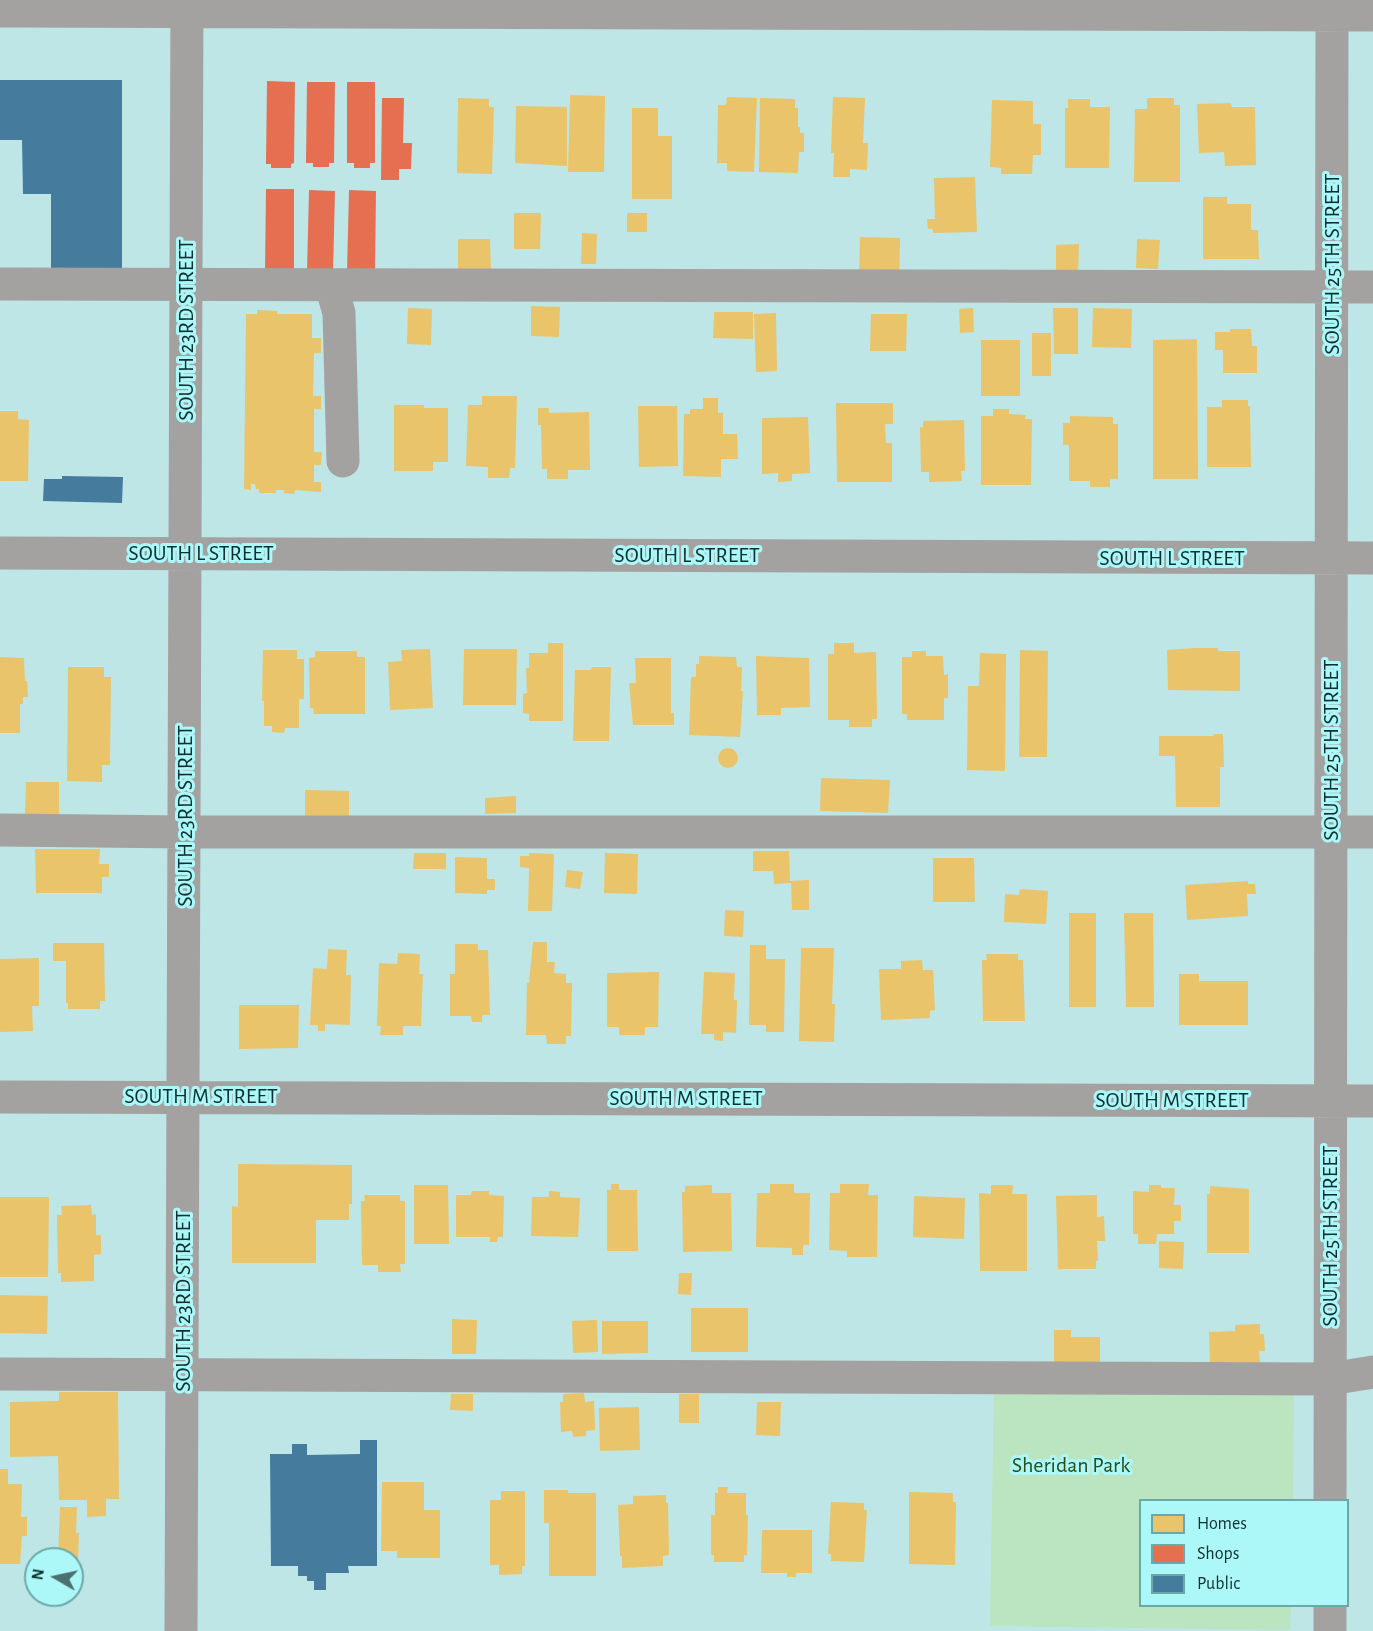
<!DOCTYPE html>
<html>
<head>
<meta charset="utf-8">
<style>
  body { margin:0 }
  #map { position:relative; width:1373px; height:1631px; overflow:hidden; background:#bee6e6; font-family:"Alegreya Sans",sans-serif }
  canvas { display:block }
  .legend { position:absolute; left:1139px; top:1499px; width:210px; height:108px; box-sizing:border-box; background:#acf8f8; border:2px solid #6da8a8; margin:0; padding:8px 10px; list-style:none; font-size:18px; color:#0f2f30 }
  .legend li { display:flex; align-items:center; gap:12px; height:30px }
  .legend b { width:30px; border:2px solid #6da8a8 }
  .north { position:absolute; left:24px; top:1547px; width:60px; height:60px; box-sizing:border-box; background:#acf8f8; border:2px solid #6da8a8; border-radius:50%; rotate:279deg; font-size:16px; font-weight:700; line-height:24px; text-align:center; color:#0f2f30 }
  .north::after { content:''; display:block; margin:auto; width:21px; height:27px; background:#4c6f70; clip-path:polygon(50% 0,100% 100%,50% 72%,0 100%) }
</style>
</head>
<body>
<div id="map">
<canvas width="1373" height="1631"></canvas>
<ul class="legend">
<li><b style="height:16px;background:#e9c46a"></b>Homes</li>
<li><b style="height:16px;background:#e76f51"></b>Shops</li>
<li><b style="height:16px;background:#457b9d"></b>Public</li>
</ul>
<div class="north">N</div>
</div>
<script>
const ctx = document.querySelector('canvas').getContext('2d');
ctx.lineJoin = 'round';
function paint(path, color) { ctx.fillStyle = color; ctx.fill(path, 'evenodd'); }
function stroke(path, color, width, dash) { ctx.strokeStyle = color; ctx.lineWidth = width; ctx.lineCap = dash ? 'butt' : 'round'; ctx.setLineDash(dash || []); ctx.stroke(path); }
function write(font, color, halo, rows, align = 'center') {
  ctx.font = font + ' "Alegreya Sans",sans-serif'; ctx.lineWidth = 6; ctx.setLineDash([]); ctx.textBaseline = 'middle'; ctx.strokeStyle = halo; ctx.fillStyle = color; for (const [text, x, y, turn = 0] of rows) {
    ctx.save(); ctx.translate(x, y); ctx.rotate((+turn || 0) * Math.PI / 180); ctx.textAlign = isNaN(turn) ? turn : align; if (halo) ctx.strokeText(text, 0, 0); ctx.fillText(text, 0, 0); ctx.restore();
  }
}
paint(new Path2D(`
  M994 1386 1294 1391 1293 1500H1140V1606H1291L1290 1630 990 1626Z`), '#bae5c0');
paint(new Path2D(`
  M570 95 605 96 604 172H568Z
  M727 97 757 98 754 172 727 171V163H717L718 105H726Z
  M833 97 865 98 863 143H868L867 170 850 169V177H833L834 153H831Z
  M458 98 489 99V107H494L492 174 457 173Z
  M760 98 795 99V108H798V127H800V133H804V152H799L798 173 759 172Z
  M1147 98H1174V105H1180V182H1134L1135 109H1147Z
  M1068 99H1090V107H1110L1109 168H1065V108H1068Z
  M992 100 1033 101V124H1041V155H1033L1032 174H1001V168L990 167Z
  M1231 103 1232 107H1255L1256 165 1225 166 1224 152 1199 153 1197 104Z
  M516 106 567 107V166L515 163Z
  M632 108H658V136H672V199H632Z
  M975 177 977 232 933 233V229H928L927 219H935L934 178Z
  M1203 197H1227V204H1251V230H1258L1259 259H1203Z
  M514 213H541L540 249H514Z
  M627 213H647V232H627Z
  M582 233 597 234 596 264H581Z
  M860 237 900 238 899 280 859 279Z
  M458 239H490L491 272H458Z
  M1137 239 1160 240 1158 269 1136 268Z
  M1079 244 1078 275H1056V245Z
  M531 306 560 307 559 337 531 336Z
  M408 308 432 309 431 345 407 344Z
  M973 308 974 332 960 333 959 309Z
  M1053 308H1078V354H1054Z
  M1093 308 1132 309 1131 348 1092 347Z
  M257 310 277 311V314H312V338H321V353H314L313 396H321V409H314V452H322L321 465H314V482H321V492L295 490 294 494 284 493V490H276V493H259V489H256L255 484H251V490L244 489 246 314H257Z
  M714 312H753V339L713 338Z
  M776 313 777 371 756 372 754 314Z
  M871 314H907L906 351H870Z
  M1230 329H1251L1252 346H1257V373H1223V350H1215V332H1230Z
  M1032 333H1051V376H1032Z
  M1197 339 1198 479H1153V340Z
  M981 340H1020V396H981Z
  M482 396H517L515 468H510L509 478H488V467L466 466 468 405H482Z
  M703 398H718V413H723V434H737L738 459H721V477L683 476 684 414H690V409H703Z
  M1222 400H1248V406H1250L1251 467H1207V407H1222Z
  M836 403H893V424H885L886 443H892V482H837Z
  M394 405H424V408H448V462H433V471H394Z
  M638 406H677L678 466 639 467Z
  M538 408H549V413L589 412 590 470H568V479H547V469H542L541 425H538Z
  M993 409H1009V414L1026 415 1025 419H1032L1031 485H981V416H993Z
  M0 411H18V419L29 420 28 481H0Z
  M1070 416 1113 417V424H1118V479H1110V487H1090V481H1069V445H1063V423H1070Z
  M808 417 810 473 792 474V481L778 482V473L762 474V418Z
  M964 420 965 471H961L962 481 929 482V472H921L920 427H923V421Z
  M548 643H563V721H529V714L523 713V694L527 693 526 668H529V653H548Z
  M834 643H854V653L876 652 877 719H872V727H849V720H828V654H834Z
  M1194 648H1218V651H1240V691L1168 690 1167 650Z
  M430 649 433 708 390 710 388 662 402 661 401 650Z
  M464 649H517L516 705H463Z
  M263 650H297V659H304V699H299V728H285L284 733 272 732V726H264V701H262Z
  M1020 650 1048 651 1047 757H1019Z
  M315 651H357V657H365V714H314L313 708H310L309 658 315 657Z
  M912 651H926V656H943L944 675 948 674V698H944V720H907V714H902V657H912Z
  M980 653 1006 654 1005 771 967 770 968 686H979Z
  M699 656 736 657 737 667H742L741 691H743L740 737 689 735 691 677H696V664H699Z
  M756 656 809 658 810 707 781 708V715H757Z
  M0 657 24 658 25 681H27L28 697H23V704H20V733H0Z
  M635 658H671V713H674V725H633L629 683H636Z
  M68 667H104V677H111L110 765H102V782L67 781Z
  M592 667H611L609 741H573L575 670H591Z
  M1213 734H1223L1224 767H1220V807H1176L1175 756H1159V736H1214Z
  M718 758a10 10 0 1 1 20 0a10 10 0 1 1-20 0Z
  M821 778 890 780 888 813 820 811Z
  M26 782H59V815L25 814Z
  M305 790 349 791V819H305Z
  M516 796V813L485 814V798Z
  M35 849H100L99 864H109V877H102V893H36Z
  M753 851H789L790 881 809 880V910H792L791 883 774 884 773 871H753Z
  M414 853H446V869H413Z
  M529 853 554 854 552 911H528L529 868 520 867V856H529Z
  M605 853 638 854 637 894 604 893Z
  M455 857 487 858V879H495V890H487V894L455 893Z
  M933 858H974L975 902H933Z
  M567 870 583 872 580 889 565 887Z
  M1248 881V884H1255L1256 894H1247L1248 916 1187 920 1185 885Z
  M1020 889 1048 891 1046 924 1004 922 1005 894 1019 895Z
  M725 910 744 911 743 937 724 936Z
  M1069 913H1096V1007H1069Z
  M1124 913H1153L1154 1007H1126Z
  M533 942H547V962H555L554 973 566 974V983H572L571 1036H566V1044H547L546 1035H526L527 983H529Z
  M53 943H104L105 1001H100V1009H68V1003H66V961H53Z
  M455 944H478V950H488L490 1015H482V1022H472L471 1016H450V974H455Z
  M750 945H766V959H785L784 1032H766V1025H749Z
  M801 948H834L832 1004H835L834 1042 799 1041Z
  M328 949 347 950 346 975H351L350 1025 325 1024V1031H318V1025H310L313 968 327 969Z
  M398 953 420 954 419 974H423L421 1026H403V1035H380L381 1026H377L379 963 397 964Z
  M986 954H1018V960H1023L1025 1021H983L982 960H987Z
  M39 958V1006H32L33 1031 0 1032V959Z
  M922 960 923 970H933L935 1010 930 1011V1018L881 1020 879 969H901V961Z
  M659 972 658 1027H645V1035H619V1027H607V973Z
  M704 972 735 973 734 1000H737L736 1033 723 1032V1041L714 1040V1034H701Z
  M1179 974H1199V981H1248V1025H1179Z
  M239 1005H299L298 1048 239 1049Z
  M238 1164 352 1165V1204H349V1220H316V1263H232V1206L238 1207Z
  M611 1184H619V1190H637L638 1251H607V1190H611Z
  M770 1184H794V1193H810L809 1245H803V1255H792V1248L756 1247 757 1193H770Z
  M840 1184H869L868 1195H878L877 1257H847V1251L829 1250 830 1193H840Z
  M414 1185H448L449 1244H414Z
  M712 1185V1193H731L732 1251 683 1252 682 1192H685V1186Z
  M991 1185H1013L1012 1194H1027V1271H980L979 1193 991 1194Z
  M1149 1185H1161V1188H1175L1174 1205H1181V1221H1174V1234H1157L1156 1244H1138V1234H1133V1191L1149 1192Z
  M1210 1186 1249 1189V1253H1207V1194H1210Z
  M472 1191H489V1195L504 1196 503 1237H498L497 1242H490V1237H456V1195H471Z
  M549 1191 560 1192V1197L580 1198 578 1237 531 1236 532 1197H549Z
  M364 1195H400V1201H405V1264H400L401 1272H378V1265H362L361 1201H365Z
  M1097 1195V1217L1104 1216 1105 1241H1097L1098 1261H1096V1269H1058L1056 1196Z
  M914 1196 965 1198 964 1239 913 1237Z
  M0 1197H49L48 1277H0Z
  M91 1205 92 1215 96 1214V1235H101V1254L94 1255V1281L61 1282V1273H58L57 1215H62L61 1206Z
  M1159 1241 1184 1242 1183 1269 1159 1268Z
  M679 1273H692L691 1295 678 1294Z
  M0 1295 48 1296 47 1334 0 1333Z
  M691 1308H748V1352H691Z
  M452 1319 477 1320 476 1354H452Z
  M597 1320 598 1352 573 1353 572 1321Z
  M602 1321H648V1353L602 1354Z
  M1260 1324V1334H1264L1265 1351H1259L1260 1364 1210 1365 1209 1332 1235 1331V1325Z
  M1054 1330H1071V1337H1100V1364L1054 1363Z
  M59 1392H118L119 1499H106V1516L87 1517V1500H59L58 1456 10 1457V1402L59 1401Z
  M584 1393 585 1402 594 1401 595 1430 586 1431V1436L573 1437 572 1431 561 1432 560 1402H563V1394Z
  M451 1394H473V1411L450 1410Z
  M679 1394H699V1423H679Z
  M757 1402H781L780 1436 756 1435Z
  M639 1407 640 1450 600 1451 599 1408Z
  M0 1469H8V1484H22L21 1517H27V1536H22L20 1564H0Z
  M382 1482H424V1510H440V1558H397V1551H381Z
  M718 1487H728L727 1493H746V1515H748L747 1555H744V1562H714V1555H711V1515H715V1493H718Z
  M544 1490H568V1493H596V1576H549V1523H544Z
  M501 1491H525V1566H522V1574L499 1575V1565H490V1500H501Z
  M909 1492 953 1493V1502H956L955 1565 909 1564Z
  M666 1495V1503H668L669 1555 663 1556V1566L622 1568V1556H620L618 1505 633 1504V1496Z
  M831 1502 864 1503V1510H867L864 1562 831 1561V1554H828Z
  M60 1507H77L76 1533H79L78 1560 58 1559Z
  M762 1530H812V1573H796V1577H787V1573H761Z`), '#e9c46a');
paint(new Path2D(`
  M267 81 295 82 294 163 291 164V168H271V164H266Z
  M307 82H335L334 163H329V167H313V163H306Z
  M347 82H375V163H370V168H354V163H347Z
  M382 98H404L403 143H412L411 169H399V180H381Z
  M266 189H294V272H265Z
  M309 190 335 191 333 273 307 272Z
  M349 190 376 191 375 273 347 272Z`), '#e76f51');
paint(new Path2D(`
  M0 80H122V275L51 276V194H23L22 140H0Z
  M62 476 123 477 122 503 43 501 44 479H62Z
  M360 1440H377V1566H348L349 1573H326V1590H314V1581H307V1576H298V1566H271L270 1454H292V1444H307V1455L360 1454Z`), '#457b9d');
stroke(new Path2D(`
  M0 11 1373 15
  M0 284 1373 287
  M331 285 339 313 343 461
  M0 553 1373 558
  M0 830 185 832H1373
  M0 1097 1373 1101
  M0 1374 1330 1379 1373 1372
  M1330 1500 1332 0
  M1330 1606V1631
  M181 1631 187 0`), '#a4a1a1', 33);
write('22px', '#0f2f30', '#acf8f8', [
  ["SOUTH 25TH STREET",1332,264,-90],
  ["SOUTH 23RD STREET",186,330,-90],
  ["SOUTH L STREET",201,553],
  ["SOUTH L STREET",687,555],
  ["SOUTH L STREET",1172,558],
  ["SOUTH 25TH STREET",1331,750,-90],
  ["SOUTH 23RD STREET",185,816,-90],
  ["SOUTH M STREET",201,1096],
  ["SOUTH M STREET",686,1098],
  ["SOUTH M STREET",1172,1100],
  ["SOUTH 25TH STREET",1330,1236,-90],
  ["SOUTH 23RD STREET",183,1301,-90]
]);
write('22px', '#2b4d18', '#acf8f8', [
  ["Sheridan Park",1071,1465]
]);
</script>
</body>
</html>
